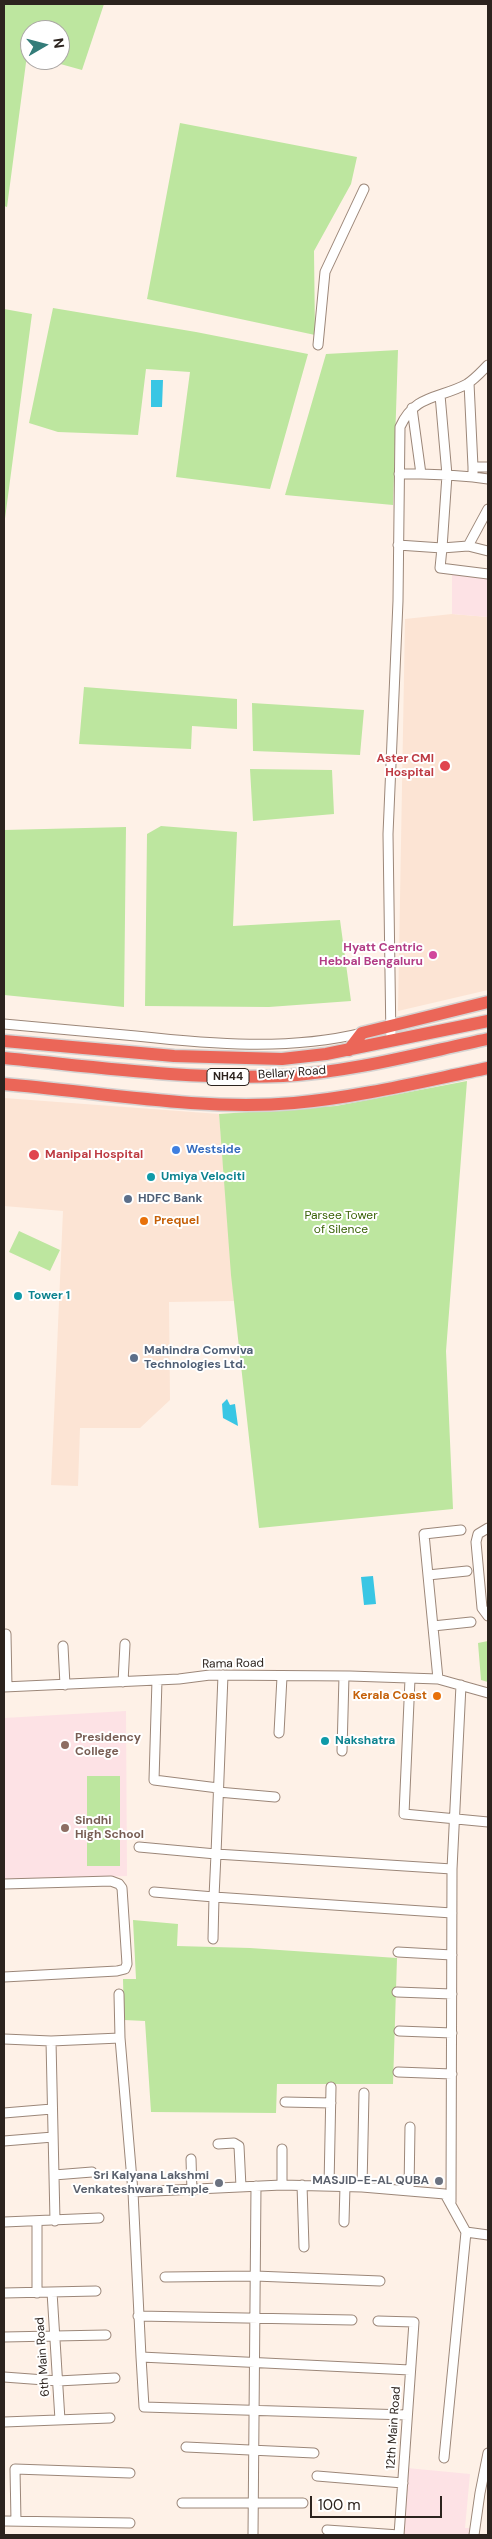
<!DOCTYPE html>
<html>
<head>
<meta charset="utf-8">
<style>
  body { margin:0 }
  #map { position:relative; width:492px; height:2539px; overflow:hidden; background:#fef1e7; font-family:"DM Sans",sans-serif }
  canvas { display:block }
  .frame { position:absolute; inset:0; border:5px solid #2c231e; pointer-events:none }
  .north { position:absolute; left:20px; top:20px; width:50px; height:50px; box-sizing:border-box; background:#fff; border:1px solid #aba7a5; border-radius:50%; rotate:82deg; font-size:14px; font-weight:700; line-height:20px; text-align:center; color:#2c231e }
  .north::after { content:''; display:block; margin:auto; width:18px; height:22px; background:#337c79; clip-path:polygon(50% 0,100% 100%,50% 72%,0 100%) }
  .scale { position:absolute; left:310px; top:2496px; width:132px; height:22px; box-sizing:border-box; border:2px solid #2c231e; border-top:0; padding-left:6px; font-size:15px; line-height:18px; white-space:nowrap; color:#2c231e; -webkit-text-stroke:4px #fff; paint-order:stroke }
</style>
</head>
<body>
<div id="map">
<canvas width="492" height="2539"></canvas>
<div class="frame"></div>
<div class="north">N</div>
<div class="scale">100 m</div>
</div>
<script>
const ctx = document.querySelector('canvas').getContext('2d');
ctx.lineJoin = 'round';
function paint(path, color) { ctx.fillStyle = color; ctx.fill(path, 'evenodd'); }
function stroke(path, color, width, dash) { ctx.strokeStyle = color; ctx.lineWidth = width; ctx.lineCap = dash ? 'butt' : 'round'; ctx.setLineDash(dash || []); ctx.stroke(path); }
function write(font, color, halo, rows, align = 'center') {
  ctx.font = font + ' "DM Sans",sans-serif'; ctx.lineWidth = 4; ctx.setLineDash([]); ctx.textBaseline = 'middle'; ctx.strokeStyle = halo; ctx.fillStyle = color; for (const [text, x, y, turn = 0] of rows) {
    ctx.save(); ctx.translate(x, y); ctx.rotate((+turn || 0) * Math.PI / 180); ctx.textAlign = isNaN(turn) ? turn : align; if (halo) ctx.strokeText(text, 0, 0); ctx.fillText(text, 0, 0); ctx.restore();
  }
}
paint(new Path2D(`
  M452 614 488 617V990L398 1011 405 619Z
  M4 1098 219 1114 234 1301 169 1302 170 1400 140 1428H80L78 1486 51 1485 63 1211 4 1206Z`), '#fce4d4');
paint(new Path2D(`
  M452 572 488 575V617L452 614Z
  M126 1711 127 1876 4 1880V1718Z
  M407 2468 470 2474 465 2528H470L469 2535H401Z`), '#fde2e5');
paint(new Path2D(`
  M4 4H104L82 70 46 60H60V30H30V55H27L7 207 4 206Z
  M180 123 357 157 351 184 314 251 315 335 147 299Z
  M53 308 196 332 308 354 270 489 176 477 190 372 146 369 138 435 58 432 29 423Z
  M4 309 32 314 4 526Z
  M398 350 393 505 285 495 326 354Z
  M84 687 237 699V729L192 726 191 749 79 744Z
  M252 703 364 710 360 755 253 751Z
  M250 769 332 770 334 814 253 821Z
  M161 826 237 832 233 926 340 920 351 1001 269 1007 145 1006 147 834Z
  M126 827 124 1007 4 995V830Z
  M467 1081 446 1351 453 1509 259 1528 231 1275 219 1114 336 1106Z
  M19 1231 60 1250 50 1271 9 1252Z
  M488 1641V1682L481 1680 478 1643Z
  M87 1776H120V1866H87Z
  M133 1920 178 1924 177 1946 250 1948 397 1958 393 2084H277L276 2113 151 2112 145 2021 124 2020 123 1979H136Z`), '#bde69f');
paint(new Path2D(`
  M151 380H163L162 407H151Z
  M227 1399 230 1405 235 1404 238 1426 223 1418 222 1404Z
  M373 1576 376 1604 364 1605 361 1577Z`), '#39c6e4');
const minor = new Path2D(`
  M318 345 325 272 364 189
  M469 383 473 467H488
  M412 408 421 474 447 475 440 395
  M399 474H421
  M473 477 488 479
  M488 509 468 546 442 548 440 568 488 574
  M398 545 442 548 447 475 473 477V467
  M468 546 488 551
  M4 1024C48 1028 92 1032 136 1036 211 1044 288 1051 362 1033
  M391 1042 388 834 398 601 400 427C415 394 439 399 467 384 475 379 482 371 488 365
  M488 1528 478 1534 476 1542 482 1608 488 1616
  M428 1575 467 1571
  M433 1626 471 1622
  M6 1634 7 1687
  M63 1646 65 1685
  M223 1675 216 1854 452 1869
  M410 1679 404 1814 488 1822
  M438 1679 424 1534 461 1530
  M157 1680 154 1780 218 1788
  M123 1682 125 1644
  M4 1687 179 1679 210 1675 350 1676 438 1679 488 1693
  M279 1733 282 1677
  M342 1751 344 1676
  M218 1792 275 1797
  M139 1847 216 1854 214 1897 452 1913
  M4 1884 111 1881 119 1884 122 1888 127 1964 125 1969 117 1971 4 1977
  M154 1892 214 1897 213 1939
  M398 1952 452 1955
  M397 1992 452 1994
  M119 1994 120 2038
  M399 2031 452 2033
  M4 2039 51 2041 120 2038 133 2192 282 2185 362 2187 445 2194 466 2232 488 2235
  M51 2041 55 2221
  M398 2072 452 2074
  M285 2102 331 2103
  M4 2113 52 2109
  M4 2141 53 2137
  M218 2144 234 2143 239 2146 241 2187
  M191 2159 192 2191
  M54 2175 92 2172
  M282 2185V2149
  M302 2185 304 2247
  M329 2186 331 2087
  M362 2187 364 2093
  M409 2190 410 2127
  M133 2192 141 2357 410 2370
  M451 2202 452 1869 461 1685
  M4 2222 99 2218
  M344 2222 345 2186
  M165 2277 255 2276 380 2281
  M52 2292 60 2420
  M4 2293 96 2291
  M37 2293V2222
  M138 2316 352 2320
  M378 2321 414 2322 399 2535
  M4 2337 106 2335
  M141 2357 144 2407 407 2415
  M4 2377 58 2381 115 2378
  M4 2422 110 2418
  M186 2447 314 2453
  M444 2458 466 2232
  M317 2476 403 2483
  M182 2503H303
  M4 2521 130 2523
  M16 2521 15 2469 130 2473
  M327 2530 399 2535
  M253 2535 256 2186
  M474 2535 480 2493 488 2453`);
const highway = new Path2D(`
  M4 1041 174 1056 282 1059 326 1054 488 1021
  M349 1050 362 1033 488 1002
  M4 1058C97 1067 189 1080 283 1076 352 1072 421 1053 488 1039
  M4 1084C99 1092 200 1111 294 1103 360 1097 424 1081 488 1068`);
stroke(minor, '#9c8779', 11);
stroke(highway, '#d5d3d2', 15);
stroke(minor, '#fff', 9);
stroke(highway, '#eb6658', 12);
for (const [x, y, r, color] of [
  [445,766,6,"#e0444e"],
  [433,955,5,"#d1479c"],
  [176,1150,5,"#3f7fe0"],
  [34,1155,6,"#e0444e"],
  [151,1177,5,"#0f9aa8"],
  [128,1199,5,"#5c6f8a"],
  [144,1221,5,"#e8710a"],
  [18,1296,5,"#0f9aa8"],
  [134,1358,5,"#5c6f8a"],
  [437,1696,5,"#e8710a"],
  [325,1741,5,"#0f9aa8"],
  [65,1745,5,"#8d6e63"],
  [65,1828,5,"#8d6e63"],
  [439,2181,5,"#6b7280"],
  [219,2183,5,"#6b7280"]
]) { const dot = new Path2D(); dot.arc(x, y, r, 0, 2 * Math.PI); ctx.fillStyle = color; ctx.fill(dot); stroke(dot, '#fff', 2); }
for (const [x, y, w] of [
  [228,1077,42]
]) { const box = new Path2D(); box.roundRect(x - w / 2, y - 8.5, w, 17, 4); ctx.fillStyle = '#fff'; ctx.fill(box); stroke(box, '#2c231e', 1); }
write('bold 11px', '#2c231e', null, [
  ["NH44",228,1077]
]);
write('bold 12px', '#be3a42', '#fff', [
  ["Aster CMI",434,759],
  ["Hospital",434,773],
  ["Manipal Hospital",45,1155,"left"]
], 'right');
write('bold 12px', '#b23c85', '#fff', [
  ["Hyatt Centric",423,948],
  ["Hebbal Bengaluru",423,962]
], 'right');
write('12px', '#2c231e', '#fff', [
  ["Bellary Road",292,1073,-4],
  ["Rama Road",233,1664,-1],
  ["6th Main Road",43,2357,-94],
  ["12th Main Road",394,2428,-86]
]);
write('bold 12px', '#366cbe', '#fff', [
  ["Westside",186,1150]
], 'left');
write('bold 12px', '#0d838f', '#fff', [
  ["Umiya Velociti",161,1177],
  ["Tower 1",28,1296],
  ["Nakshatra",335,1741]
], 'left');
write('bold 12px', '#4e5e75', '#fff', [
  ["HDFC Bank",138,1199],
  ["Mahindra Comviva",144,1351],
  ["Technologies Ltd.",144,1365]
], 'left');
write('12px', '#396207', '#fff', [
  ["Parsee Tower",341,1216],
  ["of Silence",341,1230]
]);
write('bold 12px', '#c56008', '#fff', [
  ["Prequel",154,1221],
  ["Kerala Coast",427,1696,"right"]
], 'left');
write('bold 12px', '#785e54', '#fff', [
  ["Presidency",75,1738],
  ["College",75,1752],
  ["Sindhi",75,1821],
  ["High School",75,1835]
], 'left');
write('bold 12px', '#5b616d', '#fff', [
  ["Sri Kalyana Lakshmi",209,2176],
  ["Venkateshwara Temple",209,2190],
  ["MASJID-E-AL QUBA",429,2181]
], 'right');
</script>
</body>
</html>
